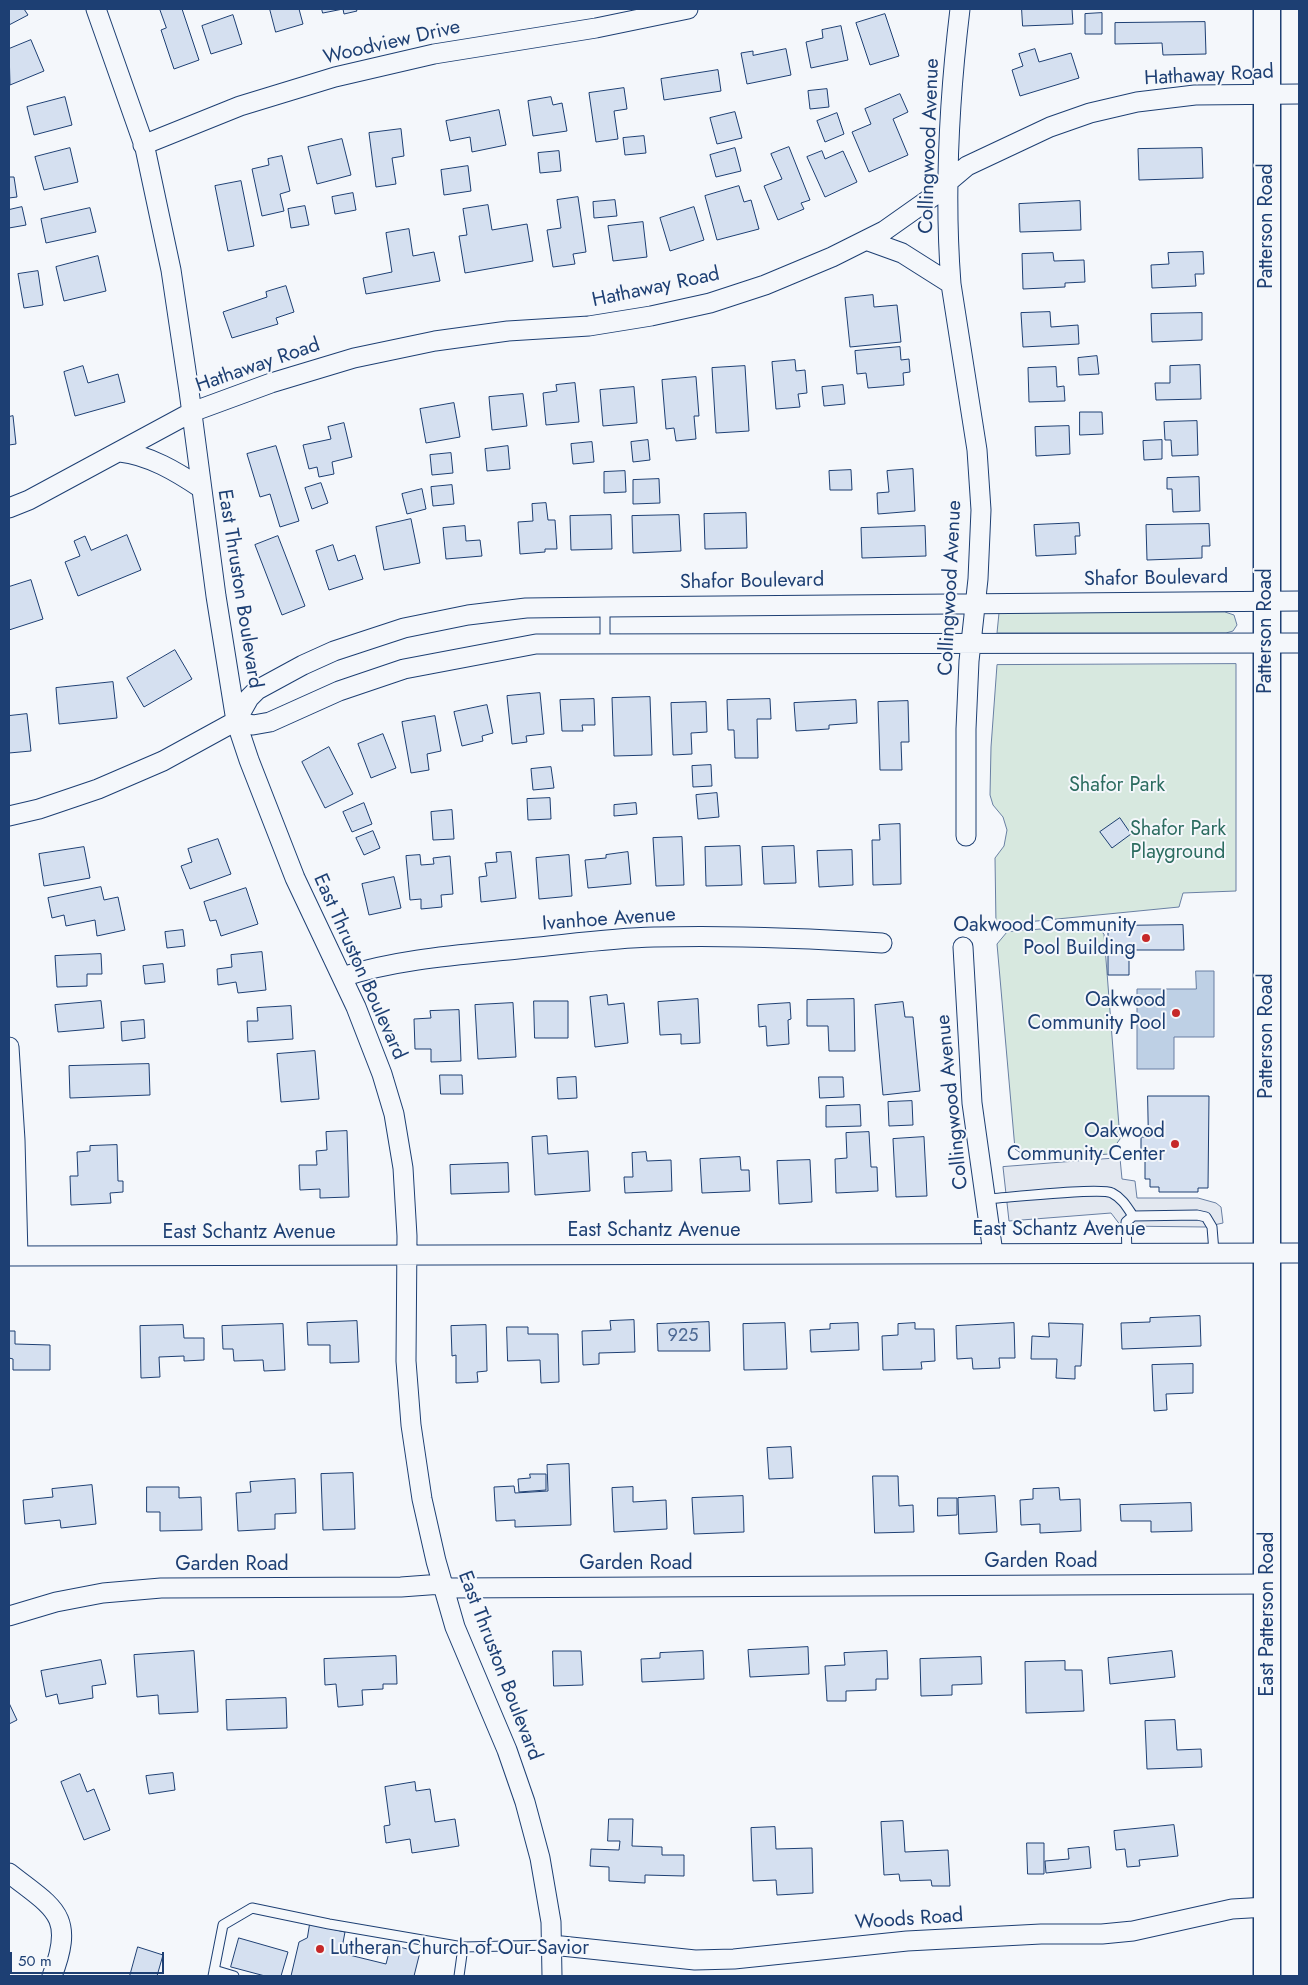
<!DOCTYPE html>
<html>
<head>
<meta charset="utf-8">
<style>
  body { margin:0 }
  #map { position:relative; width:1308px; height:1985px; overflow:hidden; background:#f4f7fb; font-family:Jost,sans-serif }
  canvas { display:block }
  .frame { position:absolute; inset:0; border:10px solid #1d3f73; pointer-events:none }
  .scale { position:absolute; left:10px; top:1952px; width:154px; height:22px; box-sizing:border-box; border:2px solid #1d3f73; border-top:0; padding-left:6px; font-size:15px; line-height:18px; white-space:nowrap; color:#1d3f73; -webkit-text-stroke:4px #f4f7fb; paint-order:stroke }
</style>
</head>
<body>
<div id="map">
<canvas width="1308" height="1985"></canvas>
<div class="frame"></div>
<div class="scale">50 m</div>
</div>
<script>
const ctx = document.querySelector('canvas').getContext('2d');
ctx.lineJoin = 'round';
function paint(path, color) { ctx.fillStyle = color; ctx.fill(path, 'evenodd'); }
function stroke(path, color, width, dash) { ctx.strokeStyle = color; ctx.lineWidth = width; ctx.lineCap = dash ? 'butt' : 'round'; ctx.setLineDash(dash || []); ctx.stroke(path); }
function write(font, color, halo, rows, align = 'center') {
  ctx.font = font + ' Jost,sans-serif'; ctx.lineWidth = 4; ctx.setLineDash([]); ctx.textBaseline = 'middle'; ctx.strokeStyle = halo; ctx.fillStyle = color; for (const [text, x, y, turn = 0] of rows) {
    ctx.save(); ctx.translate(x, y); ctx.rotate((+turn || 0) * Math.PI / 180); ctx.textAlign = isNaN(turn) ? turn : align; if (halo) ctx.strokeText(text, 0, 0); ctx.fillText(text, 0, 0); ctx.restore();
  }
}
const green = new Path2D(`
  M1225 612 1234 615 1237 625 1233 631 1226 633H997L999 613Z
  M1236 664V891L1183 893 1179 907 996 925 995 858 1004 846 1007 830 1003 817 993 805 990 795 991 747 997 665Z
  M1094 925 1104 934 1120 1139 1109 1154 1031 1160 1015 1149 997 944 1007 932Z`);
paint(green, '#d7e8df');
stroke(green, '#687fa3', 1);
const parking = new Path2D(`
  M1120 1158 1122 1179 1135 1181 1137 1198H1198L1216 1203 1221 1207 1223 1223 1205 1227 1121 1226 1111 1213 1009 1221 1003 1167Z`);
paint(parking, '#e3e8f0');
stroke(parking, '#687fa3', 1);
const water = new Path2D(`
  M1196 971H1214V1037H1174V1069H1137V989H1196Z`);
paint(water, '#bed0e5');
stroke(water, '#687fa3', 1);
const building = new Path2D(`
  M9 9H24L28 15 9 25Z
  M160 9H182L199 60 174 69 161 30 166 28Z
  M270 9H299L303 24 276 32Z
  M322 9H356L357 11 344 14 343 9 323 13Z
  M1022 9H1072L1073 24 1023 26Z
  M1102 13V34H1085V14Z
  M885 14 899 56 870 65 856 23Z
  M233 15 242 44 211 54 202 26Z
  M1205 22 1206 54 1163 55 1162 43 1115 44V23Z
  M841 26 848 60 811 68 806 42 823 38 822 30Z
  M31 40 44 71 10 85 9 49Z
  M786 49 791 75 747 84 741 53 753 51V55Z
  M1035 49 1039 62 1071 53 1079 78 1020 96 1012 70 1023 66 1019 54Z
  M718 70 721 91 664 100 661 79Z
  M624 88 627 109 614 111 618 139 596 142 589 93Z
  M827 89 829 107 810 109 808 91Z
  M900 94 908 112 893 119 908 155 869 172 852 132 871 124 865 109Z
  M65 97 72 125 34 135 27 107Z
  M551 97 553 105 562 103 567 131 533 136 528 101Z
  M499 110 506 145 472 152 470 137 450 141 446 121Z
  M735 112 742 138 717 144 710 118Z
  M837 113 844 134 825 142 817 121Z
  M401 129 404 156 392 158 396 184 376 187 369 133Z
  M644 136 646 153 625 155 623 138Z
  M342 139 351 175 317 184 308 147Z
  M789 147 810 200 801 203 804 209 778 220 764 186 782 179 771 154Z
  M70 148 78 182 44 190 35 157Z
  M735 148 741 171 716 177 710 155Z
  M1202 148 1203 178 1139 180 1138 149Z
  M559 151 561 171 540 173 538 153Z
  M822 151 825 159 843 151 857 182 825 197 807 157Z
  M282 156 290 191 280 194 284 211 262 216 252 169 269 165 268 159Z
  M468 166 471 191 444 195 441 170Z
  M9 177H14L17 197 9 198Z
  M241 181 254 246 228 251 215 186Z
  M739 186 744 202 751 200 759 229 717 240 705 196Z
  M353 193 356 210 335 214 332 197Z
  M578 197 586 252 573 254 575 264 553 267 547 230 561 228 557 200Z
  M615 200 617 216 594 218 593 202Z
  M1080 201 1081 230 1020 232 1019 204Z
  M488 205 492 230 527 224 533 261 465 273 459 236 467 235 463 209Z
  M305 206 309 225 291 228 288 209Z
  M22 207 26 225 9 228V210Z
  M694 207 704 240 670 251 660 218Z
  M90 208 96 232 46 243 41 219Z
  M643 222 647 257 613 261 608 226Z
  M409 229 413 256 434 252 440 281 366 294 363 278 392 272 386 233Z
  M1203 252 1204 274H1195L1196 286 1152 288 1151 265 1169 264 1168 253Z
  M1053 253 1054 261 1084 260 1085 282 1065 283V287L1023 289 1022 254Z
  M98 256 106 291 64 301 56 267Z
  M38 271 43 305 24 308 18 274Z
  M286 286 294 312 276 318 278 324 232 338 223 312 267 297 266 292Z
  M873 295 874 307 897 305 901 342 850 347 845 298Z
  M1050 312 1051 327 1078 325 1079 344 1023 347 1021 313Z
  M1202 313V340L1152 342 1151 314Z
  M900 347 901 360 909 359 910 372 903 373 904 385 868 388 866 373 857 374 855 351Z
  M1097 356 1099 374 1079 375 1078 358Z
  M795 360 796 371 805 370 807 393 798 394 800 407 776 409 772 362Z
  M1200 365 1201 399 1156 400 1155 383H1170V366Z
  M83 366 88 383 118 374 125 402 75 416 64 372Z
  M745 366 749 431 716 433 712 368Z
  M1056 367 1057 387 1064 386 1065 401 1029 402 1028 368Z
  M696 377 699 416H694L696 439 676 441 674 428 666 429 662 380Z
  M575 383 579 422 546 425 543 393 557 391 556 385Z
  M843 385 845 404 824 406 822 387Z
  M634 387 637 423 603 426 600 390Z
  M523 394 527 426 492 430 489 397Z
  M454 403 460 437 426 443 420 409Z
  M1080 412H1102L1103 434 1080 435Z
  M13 416 16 444 9 445V417Z
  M1197 421 1198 455 1172 456 1171 440H1165L1164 422Z
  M344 423 352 457 332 462 334 474 319 477 317 467 309 469 303 445 331 439 328 427Z
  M1069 426 1070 454 1036 456 1035 427Z
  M648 440 650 460 633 462 631 442Z
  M1162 440V459L1144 460 1143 441Z
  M592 442 594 462 573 464 571 444Z
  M276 446 299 521 280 527 270 494 260 497 247 454Z
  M508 446 510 469 487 471 485 449Z
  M451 453 453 473 432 475 430 455Z
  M913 469 915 511 878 514 877 493 889 492 887 471Z
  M851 470 852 490H830L829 471Z
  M625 471 626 492 604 493V472Z
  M1199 477 1200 511 1173 512 1172 489H1167V478Z
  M659 479 660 503 633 504V480Z
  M321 483 328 503 312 509 305 488Z
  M452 485 454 504 433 506 431 487Z
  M422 489 426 509 407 514 402 494Z
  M546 503 548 520H555L557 549H545V552L520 554 518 522 533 521 532 504Z
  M746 513 747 548 705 549 704 514Z
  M611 515 612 549 571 550 570 516Z
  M679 515 681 551 633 553 632 516Z
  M411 519 420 563 384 570 376 527Z
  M1079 523 1080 536H1075L1076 554 1036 556 1034 525Z
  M1209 524 1210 546H1202V558L1147 560 1146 525Z
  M465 526 466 541 480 540 482 556 446 559 443 528Z
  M925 526 926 556 862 558 861 528Z
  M127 535 141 570 78 596 65 562 80 556 74 541 85 536 91 550Z
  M278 536 305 606 282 615 255 545Z
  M333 545 338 561 355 555 363 579 329 590 316 551Z
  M31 580 43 619 9 630V587Z
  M175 650 192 679 144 707 127 678Z
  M113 682 117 718 59 724 56 688Z
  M540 693 544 734 526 736 527 742 512 744 507 696Z
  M650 697 652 755 614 756 612 698Z
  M594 699 595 725H582L583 731H562L560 700Z
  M770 699 771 719H757L758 758H735L734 730H728L727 700Z
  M856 700 857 723 829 725V729L796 731 794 703Z
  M908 701 909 742H901L902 770H880L878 702Z
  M706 702 707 732 691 733 692 754 673 755 671 703Z
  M487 705 493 733 482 736 483 741 462 746 454 712Z
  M27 714 31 751 9 753V716Z
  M435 716 441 751 427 754 429 770 411 773 402 722Z
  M383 734 396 768 371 778 358 744Z
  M329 747 353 794 325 808 302 762Z
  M711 765 712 786 693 787 692 766Z
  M551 767 554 788 533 790 531 769Z
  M717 793 719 817 698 819 696 795Z
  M550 798 551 819 528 820 527 799Z
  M364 803 372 824 352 832 343 812Z
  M636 803 637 814 614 816V805Z
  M452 810 454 839 433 840 431 812Z
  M1120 818 1131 834 1112 848 1100 832Z
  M900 824 901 884 873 885 872 840H880L879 825Z
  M373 831 380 848 364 855 356 838Z
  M682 837 684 885 656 886 653 838Z
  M218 839 231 874 190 889 181 866 192 862 188 849Z
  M740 846 742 885 706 886 705 847Z
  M794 846 796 883 764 884 762 847Z
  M84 847 90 878 44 886 39 854Z
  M852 850 853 885 819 887 817 851Z
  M511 852 516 898 481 902 479 877 487 876 485 863 497 862 496 853Z
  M628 852 631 884 588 888 585 860 606 858V855Z
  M420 855 421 865 434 864 433 858 450 856 453 894 441 895 442 907 421 909V899L410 900 406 856Z
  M569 855 572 896 539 899 536 858Z
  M394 877 401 908 369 915 362 884Z
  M101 887 104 900 118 897 125 930 97 936 95 920 66 926 64 915 52 918 48 898Z
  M246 888 258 924 221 936 216 920 210 921 204 902Z
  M1183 925 1184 950H1129V975H1108V926Z
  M183 930 185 946 167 948 165 932Z
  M262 952 266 990 238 993 236 982 218 985 217 969 232 967 231 955Z
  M101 954 102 974H87V986L57 987 55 956Z
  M163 964 165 982 145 984 143 966Z
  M607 995 608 1005 624 1003 628 1043 595 1047 590 997Z
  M698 999 700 1043 681 1044V1034L660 1035 658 1002Z
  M854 999 855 1051H829L828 1026H807V1000Z
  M101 1001 104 1028 58 1032 55 1005Z
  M534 1001H568V1038H535Z
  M903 1002 905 1017H913L920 1091 883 1095 875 1005Z
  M513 1003 516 1057 478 1059 475 1005Z
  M790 1003 791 1019 788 1020 789 1044 767 1046 766 1026 759 1027 758 1005Z
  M291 1006 293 1039 248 1042 247 1021H258L257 1008Z
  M459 1010 461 1061 431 1062V1049H415L414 1019 431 1018 430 1011Z
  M144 1020 145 1038 122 1041 121 1022Z
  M315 1051 319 1099 281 1102 277 1054Z
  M149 1064 150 1095 70 1098 69 1066Z
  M440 1075H462L463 1094H441Z
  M576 1077 577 1098 558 1099 557 1078Z
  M819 1077H843L844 1097 820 1098Z
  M1148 1096H1209L1208 1188H1198V1192H1159V1187H1150V1179H1145V1152H1141V1137H1148Z
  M912 1101 913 1125 889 1126 888 1102Z
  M860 1105 861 1126 826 1127V1106Z
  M347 1131 349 1197 320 1198V1189L300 1190 299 1165H317L316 1151 327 1150 326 1132Z
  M869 1132 871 1167H877L878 1191 836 1193 835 1159 847 1158 846 1133Z
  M547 1136 548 1154 588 1151 590 1191 535 1195 532 1137Z
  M924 1137 927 1196 896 1197 893 1139Z
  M117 1145 118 1181H123V1192L110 1193 111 1203 71 1205 70 1176H78L77 1152 90 1151V1146Z
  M646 1152 647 1161 671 1160 672 1191 625 1193 624 1177H633L632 1153Z
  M740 1157 741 1170H749L750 1191 702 1193 700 1159Z
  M810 1160 812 1202 779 1204 777 1161Z
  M508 1163 509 1192 451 1194 450 1165Z
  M1200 1316 1201 1346 1122 1349 1121 1323 1150 1322V1318Z
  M634 1320 635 1352 599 1353V1364L583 1365 582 1331 611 1330 610 1321Z
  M357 1321 359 1362 330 1363V1345H308L307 1323Z
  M709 1322 710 1351H658L657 1324Z
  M785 1323 787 1369 744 1370 743 1324Z
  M858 1323 859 1350 811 1352 810 1330 830 1329V1324Z
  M915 1323V1329H934L935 1361 921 1362 922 1369 883 1370 882 1336 898 1335V1324Z
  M1014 1323 1015 1358H999L1000 1368 973 1369 972 1358 957 1359 956 1326Z
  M1049 1323 1083 1324 1081 1366H1075V1379L1056 1378 1057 1359H1031L1032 1336 1049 1337Z
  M283 1324 285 1370 264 1371 263 1360 234 1361 233 1349H223L222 1326Z
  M183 1325 184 1338H204V1360L184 1361V1356L159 1357 160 1377 141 1378 140 1326Z
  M486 1325 487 1371 477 1372 478 1382 456 1383V1355L452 1356 451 1326Z
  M507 1327H528V1334H558L559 1382 541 1383 540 1360 508 1361Z
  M9 1331H15V1344L50 1345V1370H13V1359L9 1358Z
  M1193 1364V1393L1166 1394 1167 1410 1154 1411 1152 1365Z
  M791 1447 793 1478 769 1479 767 1448Z
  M569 1464 571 1525 515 1527V1520L496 1521 494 1487 514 1486 515 1493 548 1491 547 1465Z
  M353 1473 355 1529 323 1530 321 1474Z
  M530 1474H546V1490L519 1492 518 1479 530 1478Z
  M873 1476H898L899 1506 913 1505 914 1532 875 1533Z
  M295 1479 296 1513 275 1514V1529L238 1531 236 1493 251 1492 250 1482Z
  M92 1485 96 1524 61 1528 60 1520 25 1524 23 1500 53 1497 52 1489Z
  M147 1487H179V1498L201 1497 202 1530 160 1531V1512H147Z
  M633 1487V1502L666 1500 667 1529 614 1532 612 1488Z
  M1059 1488 1060 1500 1080 1499 1081 1531 1040 1533V1524L1021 1525 1020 1500 1033 1499V1489Z
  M743 1496 744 1532 694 1534 692 1498Z
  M995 1496 997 1532 959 1534 958 1498Z
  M938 1498H957V1515L938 1516Z
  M1191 1503 1192 1531 1151 1532V1521H1121L1120 1505Z
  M808 1647 809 1674 750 1677 748 1650Z
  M194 1651 198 1712 159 1714 158 1695 137 1697 134 1655Z
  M553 1651H581L583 1685 554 1686Z
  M703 1651 704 1679 642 1682 641 1659 660 1658V1653Z
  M887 1651 888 1679H876V1690L846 1691V1701H827L825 1666 845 1665 844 1653Z
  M1172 1651 1175 1677 1110 1684 1108 1658Z
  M396 1656 397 1684H383V1689L362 1690 363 1705 338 1707 336 1684 325 1685 324 1659Z
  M981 1657 982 1684 952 1685V1695L921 1696 920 1659Z
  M101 1660 106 1684 92 1686 93 1698 59 1704 57 1694 46 1697 41 1671Z
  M1065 1661V1670H1082L1084 1711 1026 1713 1025 1662Z
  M286 1698 287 1728 227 1730 226 1700Z
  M9 1703 17 1720 9 1724Z
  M1175 1720 1177 1750 1201 1749 1202 1767 1147 1769 1145 1721Z
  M173 1773 175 1790 149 1794 146 1776Z
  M80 1774 87 1792 94 1789 110 1830 84 1840 61 1782Z
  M415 1782 416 1791 430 1789 435 1822 455 1819 459 1846 412 1853 410 1839 386 1843 384 1826 390 1825 385 1787Z
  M609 1819H633L632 1846 662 1847V1855H684V1876L645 1875V1883L609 1881V1867L590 1866 591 1849 619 1850 620 1841H608Z
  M903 1821 905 1852 948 1850 950 1886H932L931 1880 900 1881 899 1874 884 1875 881 1822Z
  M1174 1825 1178 1856 1139 1860 1140 1866 1127 1867 1125 1849 1116 1850 1114 1831Z
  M775 1827 776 1849 812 1848 813 1893 777 1895 776 1880 753 1881 751 1828Z
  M1027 1843H1044V1874H1028Z
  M1089 1847 1091 1868 1046 1873 1045 1861 1069 1859 1068 1849Z
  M310 1924 345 1932 341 1953 386 1964 391 1945 420 1952 414 1976H291L299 1942 307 1938Z
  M239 1938 288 1952 281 1976H265L231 1967Z
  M138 1947 163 1955 157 1976H130Z`);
paint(building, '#d5e0f0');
stroke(building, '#1d3f73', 1);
const lane = new Path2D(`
  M605 607V644
  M986 1199C1005 1198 1101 1187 1112 1193 1122 1198 1127 1207 1133 1216
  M1127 1253 1126 1222 1133 1216 1197 1215 1206 1217 1212 1227 1214 1252
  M214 1970 234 1976
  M213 1976 223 1925 252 1908 329 1924 463 1947 552 1945
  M459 1976 463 1947`);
const street = new Path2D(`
  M96 9 145 148 171 270 189 391 216 596 236 721 249 760 295 878 356 1007 382 1074 394 1114 403 1168 407 1236 406 1361 411 1425 422 1499 436 1561 455 1627 507 1750 525 1802 540 1858 551 1922 552 1976
  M143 145 240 106 335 77 434 54 596 28 688 9
  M866 240 902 253 951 284 977 450 981 510 978 579 969 661 966 729V836
  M951 284C944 193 949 100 960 9
  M120 452C149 455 177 472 201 488
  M9 508 29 500 192 412 271 383 354 358 435 341 508 331 589 326 651 316 710 303 765 285 832 257 884 231 935 195 948 182 967 166 1050 127 1090 113 1137 102 1195 95 1299 94
  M236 721 253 725 270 722 339 691 404 669 536 644 1299 643
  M9 816 39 809 98 789 163 761 236 721 249 698 257 690 303 665 334 651 404 628 468 615 526 608 605 607 1299 601
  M963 947 972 1103 993 1253
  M342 977C398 959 459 955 518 949 563 945 609 938 654 937 730 935 806 938 882 943
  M9 1047 15 1140 18 1256
  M9 1256 1299 1253
  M9 1616 56 1602 103 1593 161 1588 401 1587 442 1584 449 1588 1268 1584
  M9 1873C53 1908 76 1914 52 1976
  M552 1945 695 1960 734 1959 907 1941 1041 1934H1102L1133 1931 1232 1909 1267 1907`);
const secondary = new Path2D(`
  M1267 9V1976`);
stroke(lane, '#1d3f73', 11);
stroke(street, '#1d3f73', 21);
stroke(secondary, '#1d3f73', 29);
stroke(lane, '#f4f7fb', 9);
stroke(street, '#f4f7fb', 19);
stroke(secondary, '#f4f7fb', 26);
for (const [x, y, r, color] of [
  [1146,938,5,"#c62828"],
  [1176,1013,5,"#c62828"],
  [1175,1144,5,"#c62828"],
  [320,1949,5,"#c62828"]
]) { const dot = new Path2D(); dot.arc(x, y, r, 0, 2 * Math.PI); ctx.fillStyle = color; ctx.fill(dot); stroke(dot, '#f4f7fb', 2); }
write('18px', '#4b6792', null, [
  ["925",683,1337]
]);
write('20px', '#1d3f73', '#f4f7fb', [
  ["Woodview Drive",392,43,-13],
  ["Hathaway Road",1209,76,-3],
  ["Collingwood Avenue",930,146,-88],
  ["Patterson Road",1267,226,-90],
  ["Hathaway Road",656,288,-12],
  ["Hathaway Road",258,366,-19],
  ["Shafor Boulevard",1156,579,-1],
  ["Shafor Boulevard",752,582,-1],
  ["Collingwood Avenue",951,588,-87],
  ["East Thruston Boulevard",239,589,81],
  ["Patterson Road",1266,631,-90],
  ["Ivanhoe Avenue",609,920,-4],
  ["East Thruston Boulevard",359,967,66],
  ["Patterson Road",1267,1036,-90],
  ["Collingwood Avenue",953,1102,-96],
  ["East Schantz Avenue",1059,1230],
  ["East Schantz Avenue",654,1231],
  ["East Schantz Avenue",249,1233],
  ["Garden Road",1041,1562],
  ["Garden Road",636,1564],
  ["Garden Road",232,1565],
  ["East Patterson Road",1268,1614,-90],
  ["East Thruston Boulevard",499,1666,69],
  ["Woods Road",909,1920,-4]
]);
write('20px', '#2c6c60', '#f4f7fb', [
  ["Shafor Park",1117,786],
  ["Shafor Park",1178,830],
  ["Playground",1178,853]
]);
write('20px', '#1d3f73', '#f4f7fb', [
  ["Oakwood Community",1136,926],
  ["Pool Building",1136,949],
  ["Oakwood",1166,1001],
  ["Community Pool",1166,1024],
  ["Oakwood",1165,1132],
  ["Community Center",1165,1155],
  ["Lutheran Church of Our Savior",330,1949,"left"]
], 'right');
</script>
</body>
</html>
